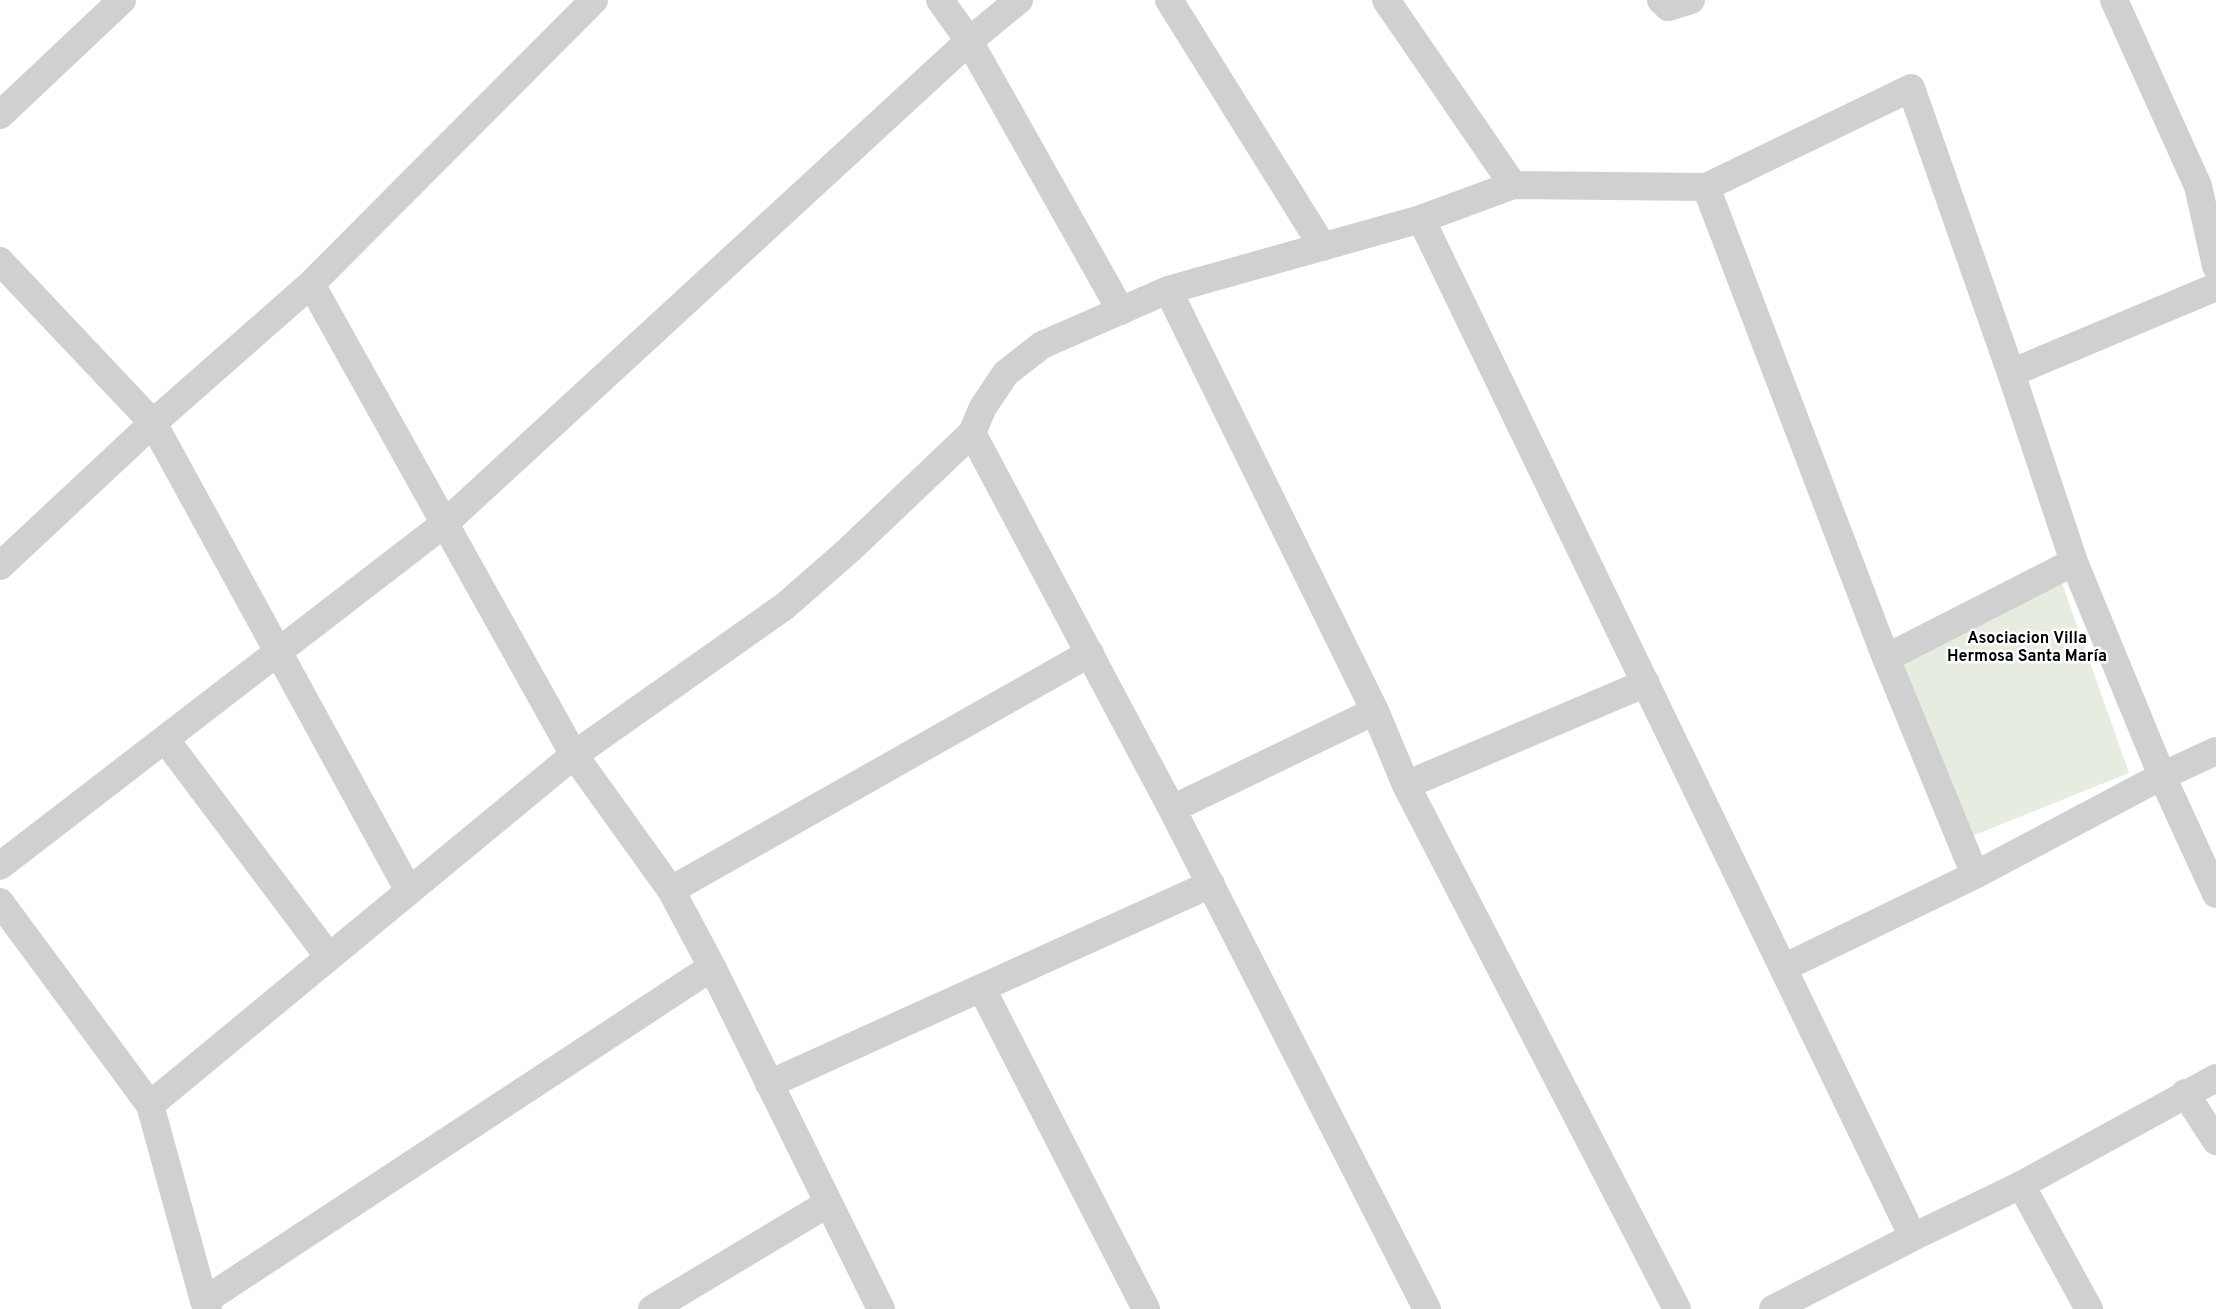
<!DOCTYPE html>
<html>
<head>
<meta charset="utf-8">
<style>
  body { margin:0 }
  canvas { display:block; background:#fff }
</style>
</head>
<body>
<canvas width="2216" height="1309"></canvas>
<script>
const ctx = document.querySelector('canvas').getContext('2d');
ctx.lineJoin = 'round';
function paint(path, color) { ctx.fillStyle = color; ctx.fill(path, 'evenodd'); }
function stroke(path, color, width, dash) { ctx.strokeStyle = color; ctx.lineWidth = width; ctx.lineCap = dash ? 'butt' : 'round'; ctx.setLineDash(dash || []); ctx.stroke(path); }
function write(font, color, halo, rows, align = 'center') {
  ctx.font = font + ' Overpass,sans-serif'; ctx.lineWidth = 5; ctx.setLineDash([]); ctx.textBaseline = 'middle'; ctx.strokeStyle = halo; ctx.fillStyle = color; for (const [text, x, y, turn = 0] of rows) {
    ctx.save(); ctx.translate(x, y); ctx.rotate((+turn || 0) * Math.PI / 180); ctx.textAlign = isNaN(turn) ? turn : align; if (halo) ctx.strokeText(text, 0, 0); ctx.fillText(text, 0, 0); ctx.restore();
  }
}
paint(new Path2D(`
  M2062 583 2129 773 1967 838 1897 666Z`), '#e6ecdf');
stroke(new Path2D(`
  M940 0 969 41 1121 311
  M1169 0 1323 247
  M1386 0 1513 185
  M1661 0 1668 7 1691 0
  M2114 0 2198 186 2216 266
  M0 115 122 0
  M1706 187 1886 658 1975 875
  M1421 219 1913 1237
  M0 261 153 423 409 891
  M311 284 574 755 671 890 712 967 881 1309
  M1168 290 1375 711 1406 785 1677 1309
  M2011 373 2216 287
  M972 433 1172 809 1427 1309
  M0 566 153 423 311 284 594 0
  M1886 658 2074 562
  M165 739 329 957
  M1406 785 1646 683
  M1172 809 1375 711
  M0 866 444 524 969 41 1019 0
  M671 890 1090 653
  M0 902 150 1105 204 1301 208 1309
  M1785 967 1975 875 2162 776 2216 751
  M982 989 1146 1309
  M769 1084 1211 884
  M2185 1093 2216 1141
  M150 1105 574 755 785 606 849 550 972 433 983 407 1006 373 1042 345 1168 290 1421 219 1513 185 1706 187 1911 88 2011 373 2074 562 2162 776 2216 894
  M2021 1185 2089 1309
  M204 1301 712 967
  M652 1309 827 1204`), '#d0d0d0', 28);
stroke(new Path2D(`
  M1773 1309 1913 1237 2021 1185 2216 1078`), '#d0d0d0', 28);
write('bold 16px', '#000', '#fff', [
  ["Asociacion Villa",2027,640],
  ["Hermosa Santa María",2027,658]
]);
</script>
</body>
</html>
